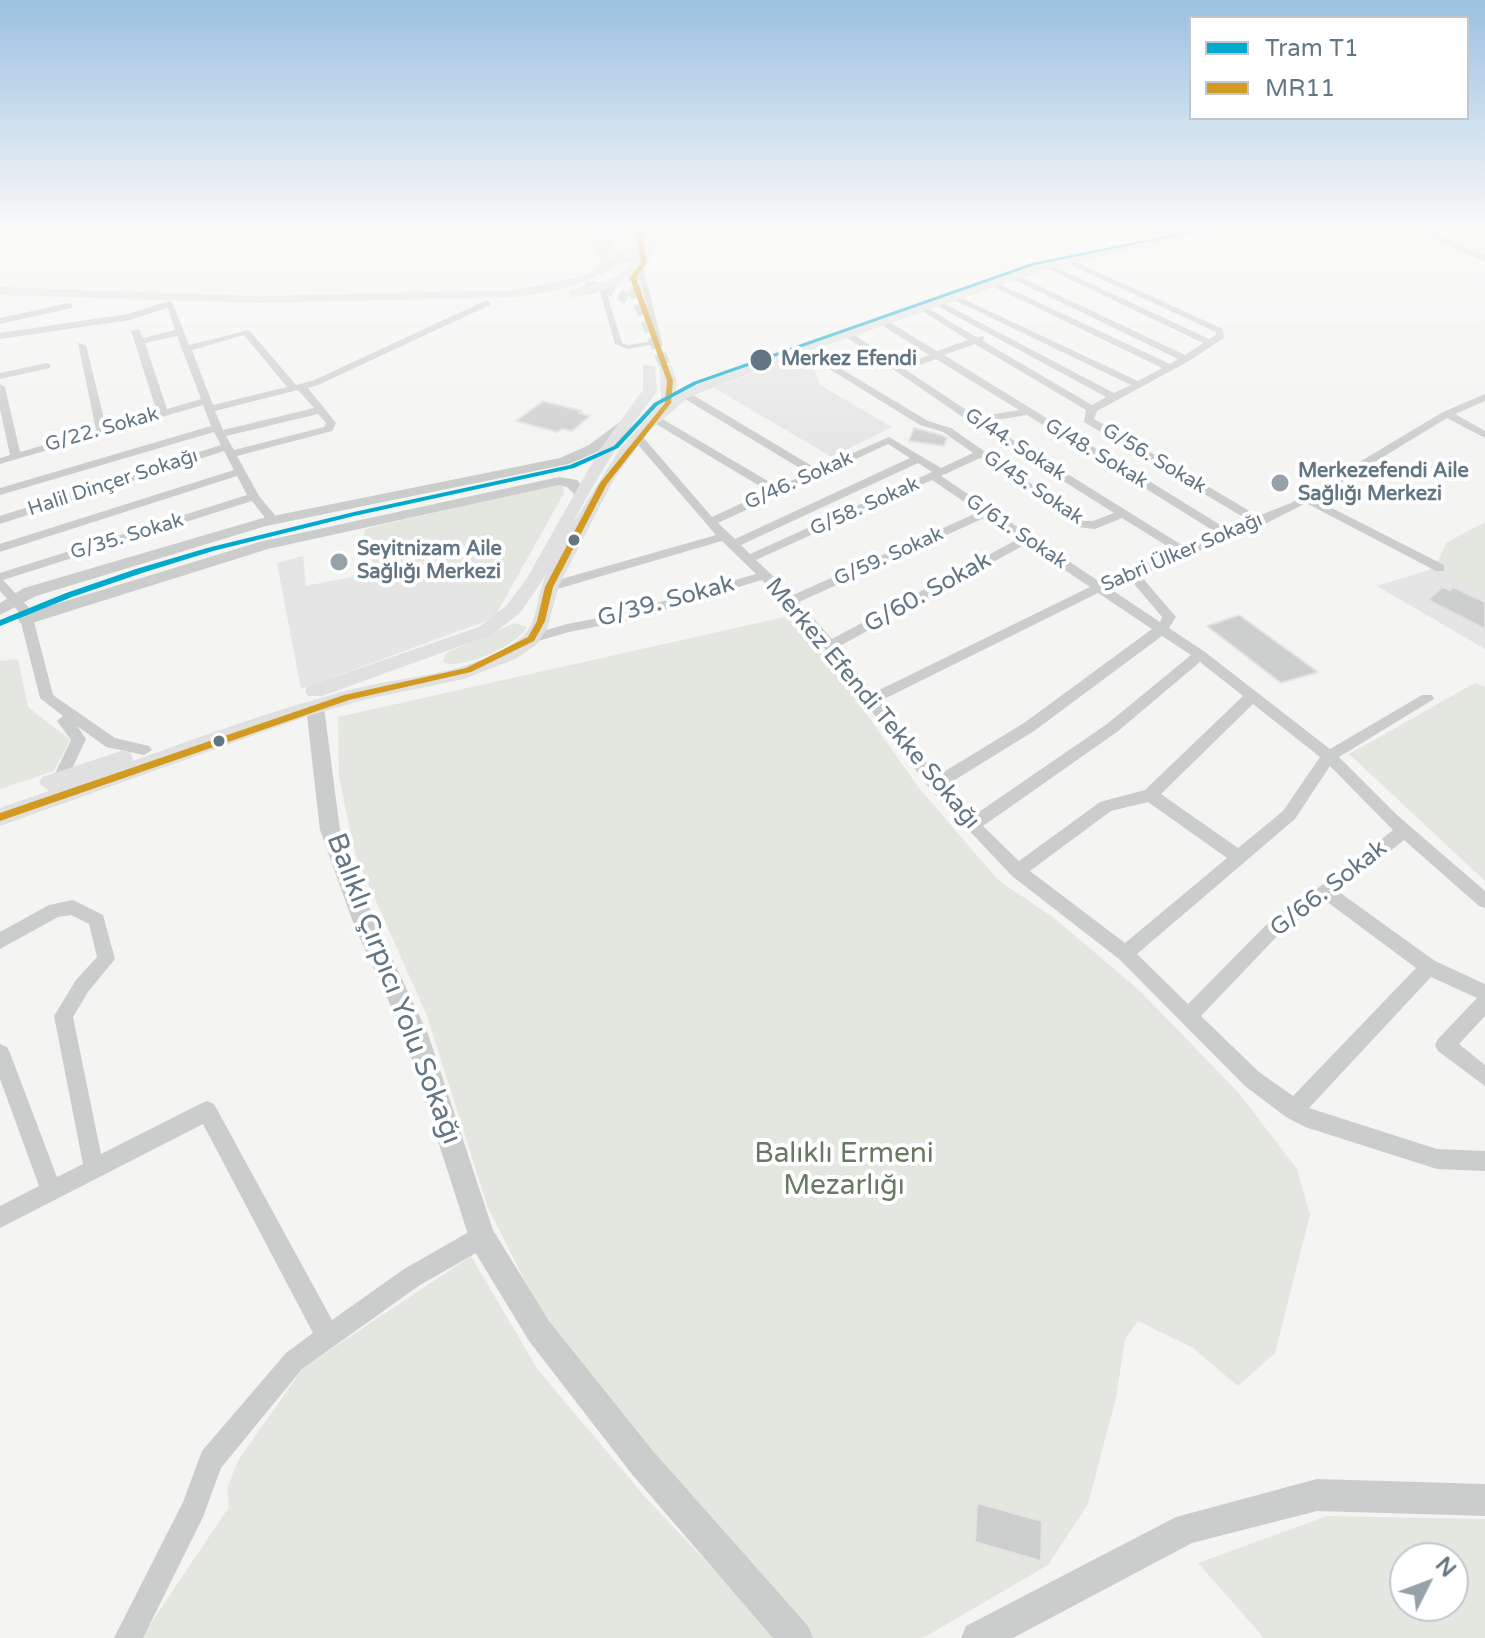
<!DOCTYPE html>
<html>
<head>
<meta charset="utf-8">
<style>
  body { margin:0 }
  #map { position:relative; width:1485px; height:1638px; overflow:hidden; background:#f4f4f2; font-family:"Varela Round",sans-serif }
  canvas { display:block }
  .legend { position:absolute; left:1189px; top:16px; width:280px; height:104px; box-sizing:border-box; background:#fff; border:2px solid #c1c8cd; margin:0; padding:10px 14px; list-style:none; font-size:24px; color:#637683 }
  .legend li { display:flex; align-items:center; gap:16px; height:40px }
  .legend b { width:40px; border:2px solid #c1c8cd }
  .north { position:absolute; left:1389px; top:1542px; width:80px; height:80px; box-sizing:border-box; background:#fff; border:2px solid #c1c8cd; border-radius:50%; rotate:48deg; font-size:22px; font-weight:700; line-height:32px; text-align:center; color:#637683 }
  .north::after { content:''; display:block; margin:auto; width:28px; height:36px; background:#96a2aa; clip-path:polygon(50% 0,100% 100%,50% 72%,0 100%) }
</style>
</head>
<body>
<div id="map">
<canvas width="1485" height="1638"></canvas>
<ul class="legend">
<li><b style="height:10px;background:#00a9ce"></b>Tram T1</li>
<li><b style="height:10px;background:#d29a21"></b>MR11</li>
</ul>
<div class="north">N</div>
</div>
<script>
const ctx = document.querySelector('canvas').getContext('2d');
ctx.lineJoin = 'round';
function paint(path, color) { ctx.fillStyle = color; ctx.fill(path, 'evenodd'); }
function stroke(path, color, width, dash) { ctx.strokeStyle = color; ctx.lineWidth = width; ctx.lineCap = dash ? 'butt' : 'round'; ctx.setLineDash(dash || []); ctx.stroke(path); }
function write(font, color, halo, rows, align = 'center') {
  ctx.font = font + ' "Varela Round",sans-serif'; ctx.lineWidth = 8; ctx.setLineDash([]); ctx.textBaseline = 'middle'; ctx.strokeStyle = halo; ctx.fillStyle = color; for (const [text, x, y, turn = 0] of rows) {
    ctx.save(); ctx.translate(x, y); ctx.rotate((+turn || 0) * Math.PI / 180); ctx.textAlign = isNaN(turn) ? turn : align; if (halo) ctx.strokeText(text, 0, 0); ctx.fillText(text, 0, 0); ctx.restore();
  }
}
paint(new Path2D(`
  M800 356 813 368 820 385 892 427 832 457 714 388Z
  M303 556 306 586 450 557 494 618 301 689 277 563Z
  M1435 568 1485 593V649L1377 586Z`), '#e4e5e4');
paint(new Path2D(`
  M555 484 563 486 564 493 494 618 450 557 377 569 358 537 364 535 365 529Z
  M1485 522V593L1435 568 1446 543Z
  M789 616 836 671 919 788 998 880 1054 918 1139 990 1238 1092 1297 1169 1310 1215 1275 1353 1238 1386 1193 1348 1138 1321 1125 1339 1116 1398 1088 1504 1048 1565 923 1638H810L635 1446 533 1297 488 1208 427 1016 355 854 339 777 338 717Z
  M514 623 527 627C520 644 459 672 443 662L446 653Z
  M18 659 28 707 70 740 54 771 0 789V661Z
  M1475 683 1485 687V881L1349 754Z
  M471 1256 538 1370 646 1498 779 1638H141L229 1507 227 1488 239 1459 303 1368Z
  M1327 1516 1485 1519V1638H1264L1198 1563ZM1405 1558H1453V1606H1405Z`), '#e4e7e0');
const building = new Path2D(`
  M543 401 582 411 579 413 590 416 572 431 562 429 557 432 516 421Z
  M914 428 942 435 947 438 944 446 909 441Z
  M1442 587 1450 590 1453 587 1485 602V629L1428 600Z
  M1239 615 1318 672 1281 683 1207 626Z
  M977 1503 1042 1521 1041 1561 975 1542Z`);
paint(building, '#cdcfcf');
stroke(building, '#e3e3e2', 2);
stroke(new Path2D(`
  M627 251 637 298 665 366
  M585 287 608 288 627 299`), '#d0d4d6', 12, [12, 6]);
stroke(new Path2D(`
  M633 278 644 263 638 228`), '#d0d4d6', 13, [13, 7]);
paint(new Path2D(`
  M640 265 643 267 662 343 627 349 615 344 599 288 602 286 605 288 622 343 628 345 655 341 637 267Z`), '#cbcdcd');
paint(new Path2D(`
  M1067 258 1223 329 1224 338 1189 361 1097 411 1094 419 1258 516 1291 503 1443 412 1485 394V401L1455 414 1485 431V438L1447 418 1314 499 1444 565V571H1436L1306 503 1263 525 1140 575 1176 617 1169 628 1205 652 1330 749 1422 695H1432L1434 699 1339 757 1397 815 1485 891V908L1479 906 1404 840 1339 892 1435 961 1485 984V1016L1459 1044 1485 1065V1086L1438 1051 1435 1045 1438 1039 1477 998 1431 977 1309 1108 1437 1149 1485 1151V1171L1437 1169 1305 1127 1286 1117 1245 1086 1119 959 1012 876 930 789 825 649 762 580 625 621 569 632 531 643 524 639 526 636 567 624 619 614 756 574 722 541 554 590 549 591 543 587 544 584 716 535 634 440V436H642L712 517 768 491 651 421V417H659L778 487 808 473 680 396V392H688L817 469 889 437 941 468 973 453 943 432 920 425 800 351 798 349 803 346 928 421 951 428 1084 521H1093L1114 513 973 424 967 423V420L842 334 850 332 900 366 929 355 880 324V320H886L937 351 968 340 919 309 926 307 976 337 984 336 983 341 1092 405 1106 397 934 304 941 302 1114 393 1131 385 950 298 957 296 1138 381 1162 368 988 284 995 282 1170 364 1178 359 1009 277 1016 275 1185 355 1203 343 1044 267 1047 263 1209 339 1216 335V332L1064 262ZM975 344 1086 410 1084 422 1248 520 1227 529 944 355ZM936 359 1019 410 977 417 906 370ZM1027 415 1217 533 1185 547 984 422ZM888 444 910 458 735 539 718 523ZM980 458 1077 527 1095 529 1122 518 1175 551 1100 582 941 476ZM918 463 932 472 750 554 741 545ZM932 480 979 512 793 595 756 560ZM986 517 1018 539 832 639 799 602ZM1026 544 1090 587 873 693 838 647ZM1130 579 1162 617 1160 622 1109 588ZM1098 593 1152 629 1024 723 937 776 880 701ZM1162 636 1191 655 1107 724 973 816 945 786 1034 731ZM1200 662 1243 696 1145 790 1100 802 1019 861 983 826 1117 732ZM1253 704 1320 757 1283 811 1238 848 1161 794ZM1330 766 1393 830 1338 874 1271 920 1188 1004 1137 954 1295 819ZM1148 802 1227 858 1125 943 1030 871 1111 811ZM1326 901 1416 968 1293 1096 1259 1072 1201 1016 1283 930Z
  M487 300 491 303 490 305 318 385 308 388 336 423 332 431 237 456 259 496 279 520 277 523H269L252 501 3 580 31 610 53 695 115 738 149 746 152 750 144 755 106 747 77 726 86 739 65 784H55L52 780 71 740 57 721 63 716 40 698 18 611 0 591V573L247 495 237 476 0 552V544L234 470 224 451 0 524V516L221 445 214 432 0 495V488L211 426 203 405 0 464V458L10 455 0 409V384L5 387 20 452 96 430 78 343 86 345 106 427 157 412 131 331 139 329 143 338 175 330 166 302 173 304 189 345 249 330 296 385 312 381ZM244 335 287 387 213 405 192 350ZM177 336 201 399 167 409 145 343ZM298 390 314 408 223 430 215 411ZM318 414 326 423 324 427 234 450 226 436Z
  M47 363 50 364V368L0 379V373Z
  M73 900 103 915 115 959 88 992 73 1017 101 1154 200 1104 207 1101 214 1104 332 1320 404 1269 474 1229 482 1226 490 1229 493 1237 490 1245 420 1285 302 1369 221 1468 203 1517 143 1638H114L183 1502 202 1451 286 1353 313 1333 203 1124 0 1228V1206L39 1186 0 1079V1044L7 1047 10 1053 57 1177 83 1164 54 1016 76 980 97 957 89 924 71 915 58 917 0 949V932L49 905Z`), '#cbcdcd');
paint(new Path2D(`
  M1410 228H1422L1485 255V262Z
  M169 301 174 304 173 306 130 320 0 339V333L128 314Z
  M68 303 72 304V308L0 324V318Z
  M621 421 628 425 626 428 599 451 569 464 266 526 36 596 0 615V603L24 588 263 518 560 458 589 445Z
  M559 477 577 480 588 493 576 496 567 487 559 485 268 549 32 623H20L18 619 20 615 259 542Z
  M315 701 324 707 340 830 376 925 428 1034 493 1230 549 1321 653 1451 808 1626 813 1638H773L631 1473 529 1341 472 1247 404 1035 354 925 320 830 306 707Z
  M1317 1479 1485 1484V1516L1317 1511 1192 1543 1013 1638H961L966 1626 1176 1517Z`), '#cbcdcd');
paint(new Path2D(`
  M596 228H606L619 254H611Z
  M659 228 668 230 652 243 658 246C636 279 613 291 574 297L570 296V290C604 283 627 277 647 246 606 277 567 291 516 297L258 303 0 295V287L258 296 516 290 584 276Z
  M1211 228H1230L1050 268 804 353 689 397 649 431 614 479 559 585 547 629 536 645 515 659 464 679 367 699 308 716 0 826V808L49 791 39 783 42 777 124 750 131 753 133 761C202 736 271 711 342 692 401 675 472 677 522 637 538 624 537 593 546 575L520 613 491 635 322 696H308L305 691 308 686 479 627 507 605 527 578 600 449 643 390V364L655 367 657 391C625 434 596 477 572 525L620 449 661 403 660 363 672 366 677 381 676 393 794 347 1043 263Z`), '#e0e0e0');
paint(new Path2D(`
  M583 228H595L609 250 612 264 603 275 593 272 600 264 597 250Z
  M620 228H667L644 235Z`), '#e0e0e0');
paint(new Path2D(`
  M636 228H640L647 263 636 278 673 381 671 403 607 484 553 587 545 621 534 641 471 672 349 700 0 821V813L344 695 466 668 528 637 537 621 545 587 600 483 665 403 667 381 630 278 641 263Z`), '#d29a21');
paint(new Path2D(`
  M1205 228H1213L1035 265 697 384 658 405 618 448 574 468 354 516 213 551 142 573 72 597 0 626V620L66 593 136 569 207 548 354 512 570 465 614 446 654 403 693 382 1032 263Z`), '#00a9ce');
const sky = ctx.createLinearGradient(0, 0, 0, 457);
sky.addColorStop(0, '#9bc0e0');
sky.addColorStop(0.5, '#fafaf9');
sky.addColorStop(1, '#fafaf900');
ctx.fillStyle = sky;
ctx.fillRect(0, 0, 1485, 457);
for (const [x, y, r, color] of [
  [761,360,12,"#637683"],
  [1280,483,10,"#96a2aa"],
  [574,540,7,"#637683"],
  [339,562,10,"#96a2aa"],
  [219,741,7,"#637683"]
]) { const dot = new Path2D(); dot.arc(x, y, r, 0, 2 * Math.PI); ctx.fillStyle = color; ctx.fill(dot); stroke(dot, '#fff', 3); }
write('bold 20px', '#637683', '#fff', [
  ["Merkez Efendi",781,360]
], 'left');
write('20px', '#637683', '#fff', [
  ["G/22. Sokak",102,430,-16],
  ["G/44. Sokak",1015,445,33],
  ["G/48. Sokak",1096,454,31],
  ["G/56. Sokak",1154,459,31],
  ["G/46. Sokak",799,481,-24],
  ["Halil Dinçer Sokağı",113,483,-18],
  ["G/45. Sokak",1033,488,34],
  ["G/58. Sokak",865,507,-24],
  ["G/61. Sokak",1016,532,34],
  ["G/35. Sokak",127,537,-17],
  ["Sabri Ülker Sokağı",1182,553,-23],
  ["G/59. Sokak",889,557,-24]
]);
write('bold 20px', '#637683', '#fff', [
  ["Merkezefendi Aile",1298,472],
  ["Sağlığı Merkezi",1298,495],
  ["Seyitnizam Aile",357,550],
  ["Sağlığı Merkezi",357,573]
], 'left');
write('24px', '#637683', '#fff', [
  ["G/60. Sokak",928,593,-29],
  ["G/39. Sokak",666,602,-15],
  ["Merkez Efendi Tekke Sokağı",872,704,50],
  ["G/66. Sokak",1329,889,-38]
]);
write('28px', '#637683', '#fff', [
  ["Balıklı Çırpıcı Yolu Sokağı",393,989,69]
]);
write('28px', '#687a62', '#fff', [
  ["Balıklı Ermeni",844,1155],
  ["Mezarlığı",844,1187]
]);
</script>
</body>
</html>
